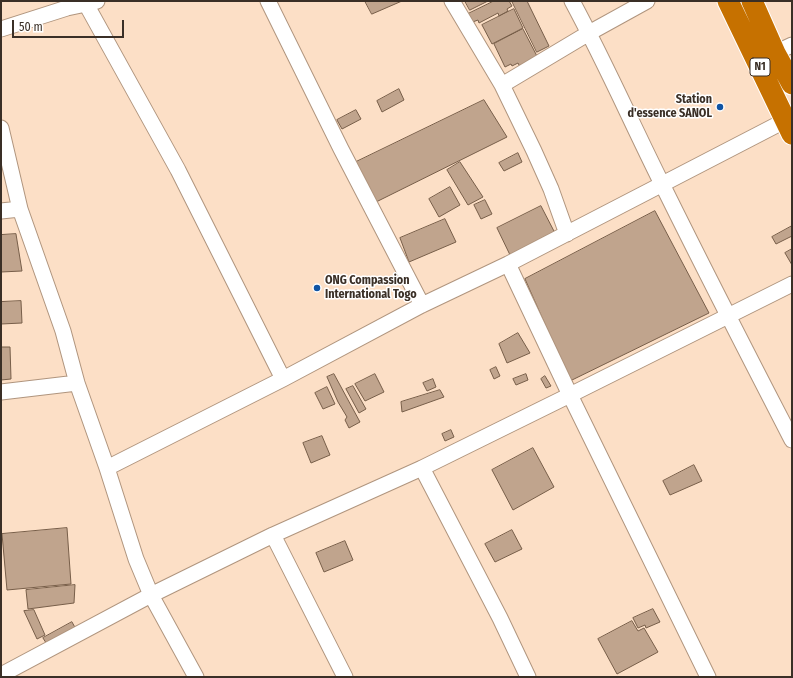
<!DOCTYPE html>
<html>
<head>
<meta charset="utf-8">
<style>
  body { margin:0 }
  #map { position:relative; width:793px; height:678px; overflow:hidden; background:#fcdfc6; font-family:"Fira Sans Condensed",sans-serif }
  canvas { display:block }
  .frame { position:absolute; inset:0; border:2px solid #3a2f26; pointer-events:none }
  .scale { position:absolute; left:12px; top:20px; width:112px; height:18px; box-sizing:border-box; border:2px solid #3a2f26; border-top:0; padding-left:5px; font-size:12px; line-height:14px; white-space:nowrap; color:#3a2f26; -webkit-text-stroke:3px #fff; paint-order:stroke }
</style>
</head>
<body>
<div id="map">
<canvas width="793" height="678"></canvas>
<div class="frame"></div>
<div class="scale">50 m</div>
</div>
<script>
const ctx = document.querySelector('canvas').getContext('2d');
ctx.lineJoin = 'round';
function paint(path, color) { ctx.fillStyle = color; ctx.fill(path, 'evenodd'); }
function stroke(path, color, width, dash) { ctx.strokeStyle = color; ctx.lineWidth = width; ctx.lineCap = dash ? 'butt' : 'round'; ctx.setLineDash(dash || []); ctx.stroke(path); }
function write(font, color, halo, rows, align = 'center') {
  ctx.font = font + ' "Fira Sans Condensed",sans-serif'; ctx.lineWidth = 3; ctx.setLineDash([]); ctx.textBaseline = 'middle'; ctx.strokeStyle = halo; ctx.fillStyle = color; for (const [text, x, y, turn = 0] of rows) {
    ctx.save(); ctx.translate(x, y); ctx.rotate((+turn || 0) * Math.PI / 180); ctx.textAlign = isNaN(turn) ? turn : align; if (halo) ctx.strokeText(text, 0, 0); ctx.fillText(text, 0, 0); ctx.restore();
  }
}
const building = new Path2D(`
  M365 1H402L372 14Z
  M465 1H488L470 10Z
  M494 1H509L512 6 507 9 508 11 499 16 498 13 479 23 478 20 470 23 466 15Z
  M512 1H527L549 46 537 52Z
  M514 9 523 28 492 44 482 25Z
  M523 29 539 60 521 69 518 63 512 66 511 64 505 67 494 44Z
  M399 89 404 100 382 112 377 101Z
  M484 100 507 137 374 203 354 163Z
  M356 110 361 119 342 129 337 120Z
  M518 153 522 162 504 171 499 163Z
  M460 162 483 197 468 205 447 170Z
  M450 187 460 205 439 217 429 199Z
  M485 200 492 214 481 219 474 205Z
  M541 206 556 235 511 257 497 228Z
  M655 211 709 313 570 381 525 279Z
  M445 219 456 242 409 262 400 238Z
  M792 226V236L776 244 772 237Z
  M16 234 22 271 1 272V235Z
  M792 249V265L785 253Z
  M21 301 22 323 1 324V302Z
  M518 333 530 353 507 363 499 344Z
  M1 347H10L11 379 1 380Z
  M496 367 500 376 494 379 490 370Z
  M334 374 360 422 349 428 345 420 347 417 338 402 327 377Z
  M375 374 384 392 365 401 355 384Z
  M526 374 528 380 516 385 513 379Z
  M545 376 551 386 546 388 541 379Z
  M433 379 436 387 427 391 423 383Z
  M353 386 366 409 359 413 346 389Z
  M327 387 335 404 323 409 315 393Z
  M440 390 444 397 402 412 401 402Z
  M451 430 454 437 445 441 442 434Z
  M322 436 330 455 311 463 303 443Z
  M533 448 554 487 513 510 492 470Z
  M694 465 702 481 670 495 663 481Z
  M67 528 71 584 7 590 2 534Z
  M512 530 522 549 495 562 485 544Z
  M345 541 353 560 324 572 316 553Z
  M75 585 74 603 28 609 26 590Z
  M653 609 660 622 646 628 645 625 638 628 633 618Z
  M34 610 45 635 37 639 24 611Z
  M632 621 638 631 644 628 658 652 617 674 598 639Z
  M72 622 77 631 48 646 43 638Z`);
paint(building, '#c0a48d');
stroke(building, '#775e49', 1);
const minor = new Path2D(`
  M268 1 341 149 422 305
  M452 1 502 85 534 151 551 189 567 234
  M572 1C605 62 632 124 663 186 705 271 748 355 792 440
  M86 4 178 170 283 379
  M1 29 67 8 86 4 97 1
  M775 53 792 45
  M502 85 589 33 647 1
  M1 128 20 209 63 331 77 383 107 468 136 559 151 595 196 677
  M1 211 20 209
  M508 264 570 395 708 677
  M1 392 77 383
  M107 468 283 379 422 305 508 264 792 117
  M422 468 500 618 528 677
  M273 535 345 677
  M1 675 151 595 273 535 422 468 570 395 792 284`);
const highway = new Path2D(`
  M728 1 792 134
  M752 1 775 53 792 84`);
stroke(minor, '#b0957e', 17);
stroke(highway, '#fff', 23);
stroke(minor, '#fff', 15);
stroke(highway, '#c67100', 21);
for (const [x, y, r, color] of [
  [720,107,4,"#1054a4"],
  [317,288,4,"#1054a4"]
]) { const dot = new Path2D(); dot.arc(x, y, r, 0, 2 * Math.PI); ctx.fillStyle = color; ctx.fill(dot); stroke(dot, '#fff', 1.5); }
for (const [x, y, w] of [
  [760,67,20]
]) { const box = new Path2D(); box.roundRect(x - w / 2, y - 9, w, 18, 3); ctx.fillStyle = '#fff'; ctx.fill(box); stroke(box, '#3a2f26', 1); }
write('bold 11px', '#3a2f26', null, [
  ["N1",760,67]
]);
write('bold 12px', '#3a2f26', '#fff', [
  ["Station",712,100],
  ["d'essence SANOL",712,114],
  ["ONG Compassion",325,281,"left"],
  ["International Togo",325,295,"left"]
], 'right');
</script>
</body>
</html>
